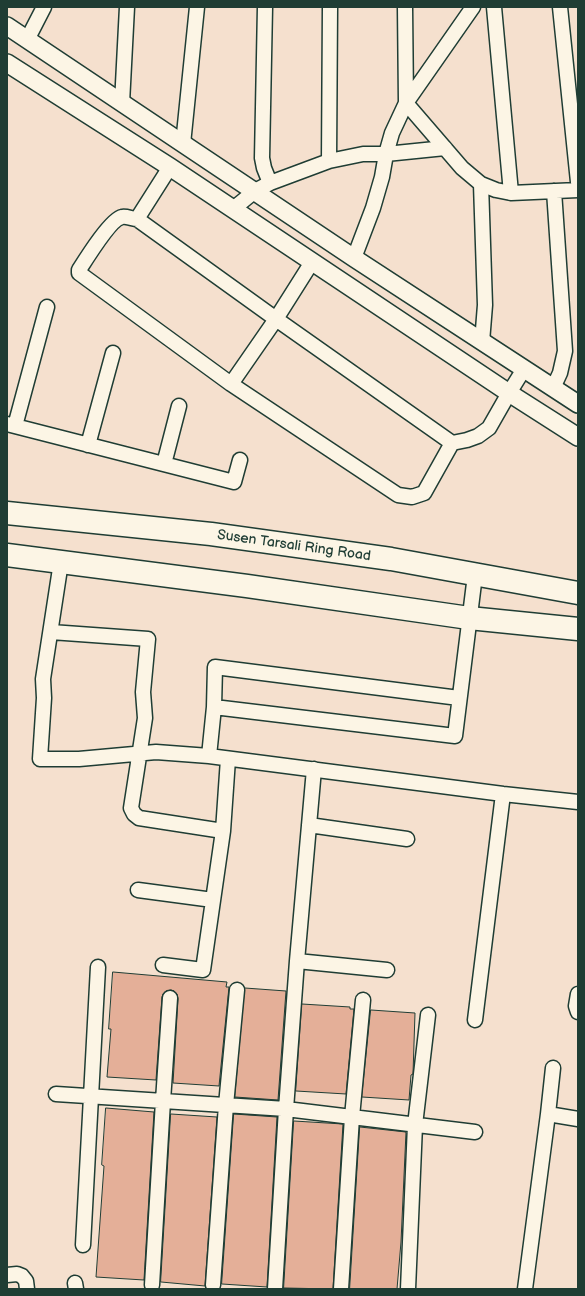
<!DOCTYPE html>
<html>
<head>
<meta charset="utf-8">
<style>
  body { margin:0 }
  #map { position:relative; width:585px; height:1296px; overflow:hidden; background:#f5e0ce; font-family:"Balsamiq Sans",sans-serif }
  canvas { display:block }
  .frame { position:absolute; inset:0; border:8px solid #1f3d34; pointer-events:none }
</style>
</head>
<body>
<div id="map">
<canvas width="585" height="1296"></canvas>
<div class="frame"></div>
</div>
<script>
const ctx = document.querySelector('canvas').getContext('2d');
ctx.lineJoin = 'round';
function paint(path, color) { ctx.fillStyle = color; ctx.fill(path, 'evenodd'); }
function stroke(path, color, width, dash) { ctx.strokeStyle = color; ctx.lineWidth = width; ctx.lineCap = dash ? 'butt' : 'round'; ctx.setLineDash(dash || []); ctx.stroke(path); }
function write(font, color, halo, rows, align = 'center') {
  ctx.font = font + ' "Balsamiq Sans",sans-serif'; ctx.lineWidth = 3.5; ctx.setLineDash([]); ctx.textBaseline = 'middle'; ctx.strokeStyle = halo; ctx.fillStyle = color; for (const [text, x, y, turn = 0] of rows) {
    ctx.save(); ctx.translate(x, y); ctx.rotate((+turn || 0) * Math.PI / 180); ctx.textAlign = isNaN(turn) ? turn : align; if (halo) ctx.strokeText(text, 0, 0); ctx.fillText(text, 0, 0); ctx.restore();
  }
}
const building = new Path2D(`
  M113 972 227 982 226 987H229L219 1086 173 1083 178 999 177 994 174 991 171 990 166 991 163 994 162 997 156 1080 107 1077 111 1029H109Z
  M245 988 286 991 278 1100 235 1097Z
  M302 1004 350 1007V1009H354L346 1094 296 1091Z
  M371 1010 415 1013 413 1074 411 1075 409 1100 362 1097Z
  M106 1108 154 1112 144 1280 96 1277 104 1166 102 1165Z
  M171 1114 217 1117 205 1286 161 1282Z
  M234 1114 277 1117 267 1287 222 1284Z
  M294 1121 343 1124 333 1289 284 1288Z
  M360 1127 406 1132 401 1242 397 1289H350Z`);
paint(building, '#e4af98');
stroke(building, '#1f3d34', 1);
const minor = new Path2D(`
  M265 7 262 158 264 168 270 183
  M405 7 406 103 462 168 481 184 496 190 511 193 578 190
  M494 7 511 193
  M560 7 578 182
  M27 40 44 7
  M122 103 127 7
  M183 144 197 7
  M329 161 330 7
  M481 184 485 305 482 342
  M233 209 255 191 270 183 329 161 363 154H386L445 148
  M137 219 170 167
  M354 258 373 208 382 177 386 154 392 133 406 103 473 7
  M231 384 276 319 312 262
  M553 388 560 373 565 351 554 191
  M7 424 234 482 240 460
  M15 426 47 307
  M452 443 424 493 412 497 398 495 231 384 79 273V270C86 259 111 219 122 217 126 216 133 219 137 219L276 319 452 443 467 440 478 436 489 428 509 393 524 369
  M88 445 113 353
  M164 464 179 406
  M61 562 43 679 44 698 40 759H79L156 752 209 756 503 794 578 802
  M51 632 148 639 143 692 145 718 131 808 134 814 139 818 223 831
  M214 707 215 667 459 698
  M209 756 214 707 455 736 475 575
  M309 825 407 839
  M138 890 213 900
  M297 961 387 970
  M163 965 203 970 223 831 228 759
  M578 994 576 1006 578 1012
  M475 1020 503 794
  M56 1094 286 1109 297 961 314 769
  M548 1114 578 1119
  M83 1245 98 967
  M7 1275 17 1274 22 1276 26 1281 27 1289
  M75 1283 76 1289
  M152 1285 163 1101 170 998
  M213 1285 226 1105 237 990
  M275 1289 286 1109 475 1132
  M341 1289 352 1117 363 1000
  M408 1289 415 1125 428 1015
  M525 1289 548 1114 553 1068`);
const tertiary = new Path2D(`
  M7 26 354 258 578 404
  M7 63 170 167 509 393 578 437`);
const primary = new Path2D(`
  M7 513 211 534 391 559 578 593
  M7 555 247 586 469 618 578 629`);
stroke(minor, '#1f3d34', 17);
stroke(tertiary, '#1f3d34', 20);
stroke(primary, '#1f3d34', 25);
stroke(minor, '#fcf5e5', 14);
stroke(tertiary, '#fcf5e5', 17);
stroke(primary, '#fcf5e5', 22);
write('14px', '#1f3d34', '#fcf5e5', [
  ["Susen Tarsali Ring Road",294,546,8]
]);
</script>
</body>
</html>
